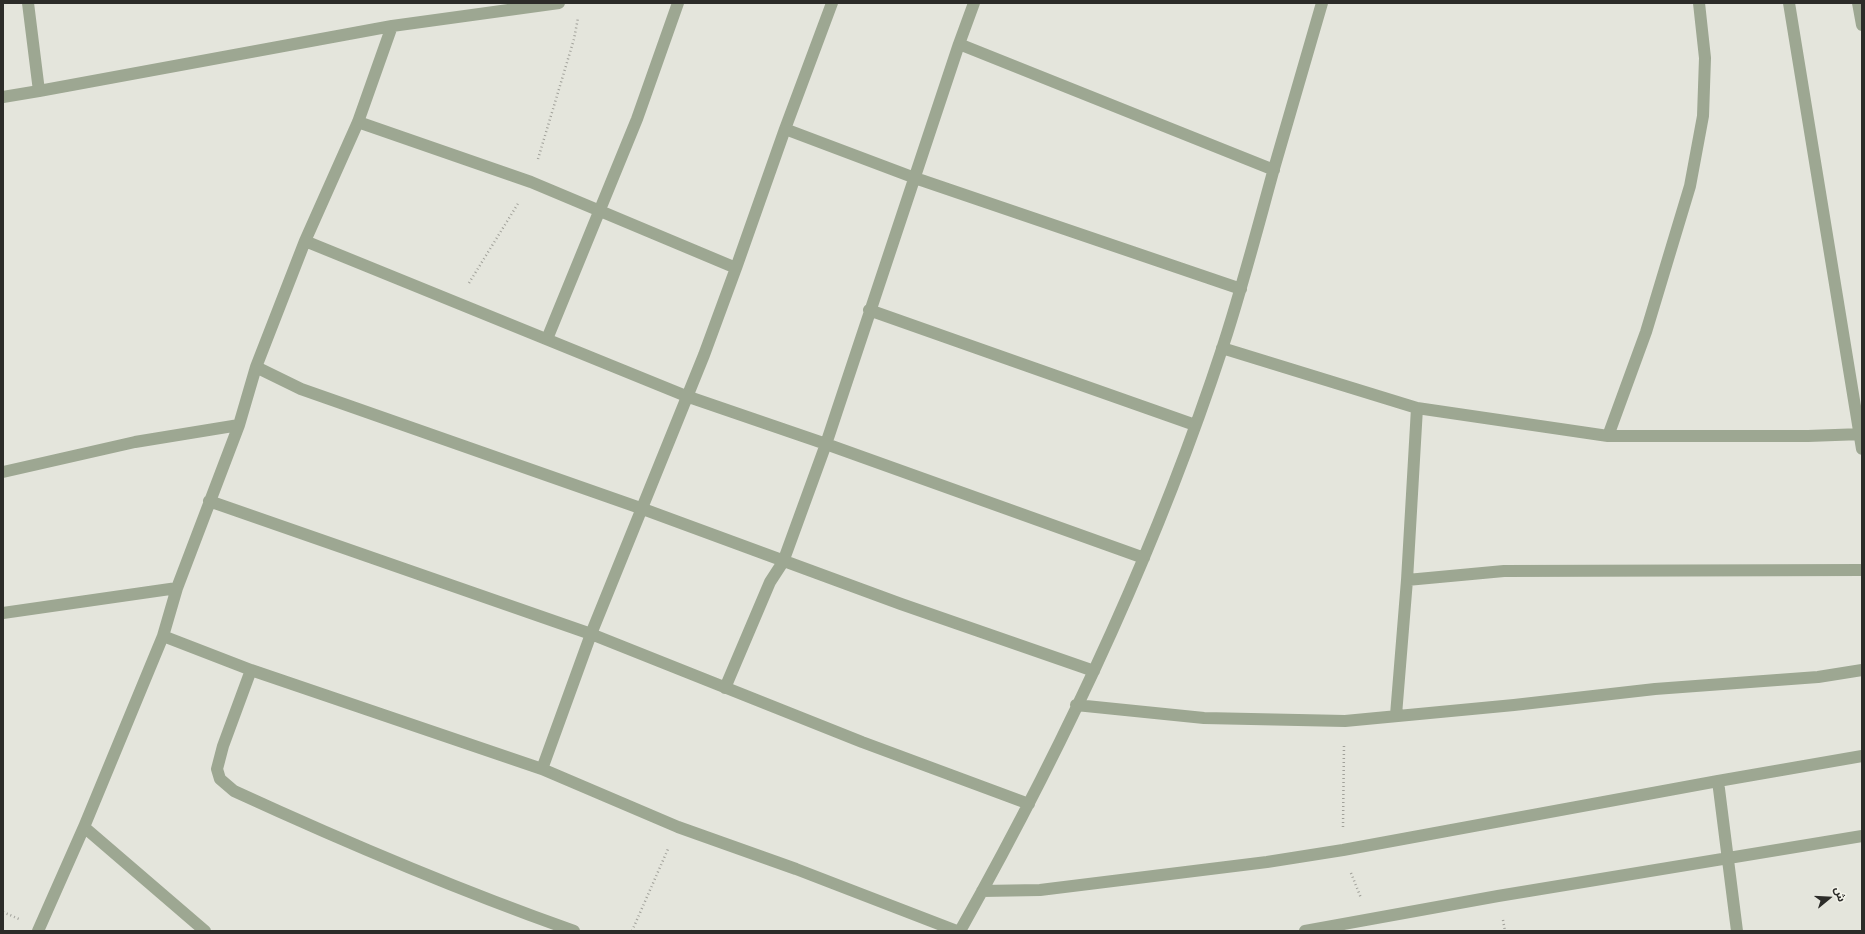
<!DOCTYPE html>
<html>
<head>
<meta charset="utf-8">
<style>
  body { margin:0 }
  #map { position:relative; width:1865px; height:934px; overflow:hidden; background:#e4e5dc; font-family:"Open Sans","Noto Sans Arabic",sans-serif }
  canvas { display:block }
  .frame { position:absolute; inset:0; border:4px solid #2c2c29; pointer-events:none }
  .north { position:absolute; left:1809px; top:878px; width:40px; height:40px; -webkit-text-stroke:3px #f2f2e9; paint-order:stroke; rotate:72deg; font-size:11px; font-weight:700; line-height:16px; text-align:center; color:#2c2c29 }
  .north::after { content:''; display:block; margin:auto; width:14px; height:18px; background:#2c2c29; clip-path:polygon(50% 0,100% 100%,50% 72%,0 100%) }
</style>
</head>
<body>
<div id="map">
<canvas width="1865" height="934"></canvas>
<div class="frame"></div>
<div class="north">ش</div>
</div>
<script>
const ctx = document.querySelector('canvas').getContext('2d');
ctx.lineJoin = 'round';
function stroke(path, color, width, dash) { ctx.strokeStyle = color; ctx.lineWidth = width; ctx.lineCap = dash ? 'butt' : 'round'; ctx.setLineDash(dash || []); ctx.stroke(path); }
stroke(new Path2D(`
  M538 159 574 39 578 18
  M469 283 519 202
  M1343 827 1344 744
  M1351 873 1361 898
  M3 912 19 919
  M1503 920 1505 931
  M632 931 668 849`), '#a1a19a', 2.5, [1, 3]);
stroke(new Path2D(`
  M832 3 785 129 915 178 1241 289
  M1789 3 1862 449
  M1858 3 1862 25
  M959 44 1274 170
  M39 91 392 26 559 3
  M3 97 39 91 28 3
  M358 122 531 182 736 268 704 355 591 634 542 769
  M305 241 686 396 826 444 1144 558
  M736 268 785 129
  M869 310 1195 425
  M547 339 637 119 678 3
  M1222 348 1417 408 1608 436H1808L1862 434
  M256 367 305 241 358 122 392 26
  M1608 436 1646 332 1690 186 1703 116 1705 58 1699 3
  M3 472 135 442 239 425
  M209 501 591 634 862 742 1029 804
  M1407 580 1504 571 1862 570
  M3 613 177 588
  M163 636 251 670 542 769 678 827 796 869 957 931
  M251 670 223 746 217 769 220 779 234 791C345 842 458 890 574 931
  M725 688 770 582 783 562 826 444 959 44 974 3
  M1076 705 1204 718 1345 721 1514 705 1655 689 1818 677 1862 670
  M1396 715 1407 580 1417 408
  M1718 781 1862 756
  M84 827 205 931
  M982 891 1040 890 1267 862 1343 850 1718 781 1737 931
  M38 931 84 827 163 636 177 588 239 425 256 367 301 389 643 509 901 604 1094 671
  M960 931C1064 746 1157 548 1223 346 1242 288 1257 230 1273 172 1289 115 1306 59 1322 3
  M1305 931 1498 896 1862 836`), '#9da792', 12);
</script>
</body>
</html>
